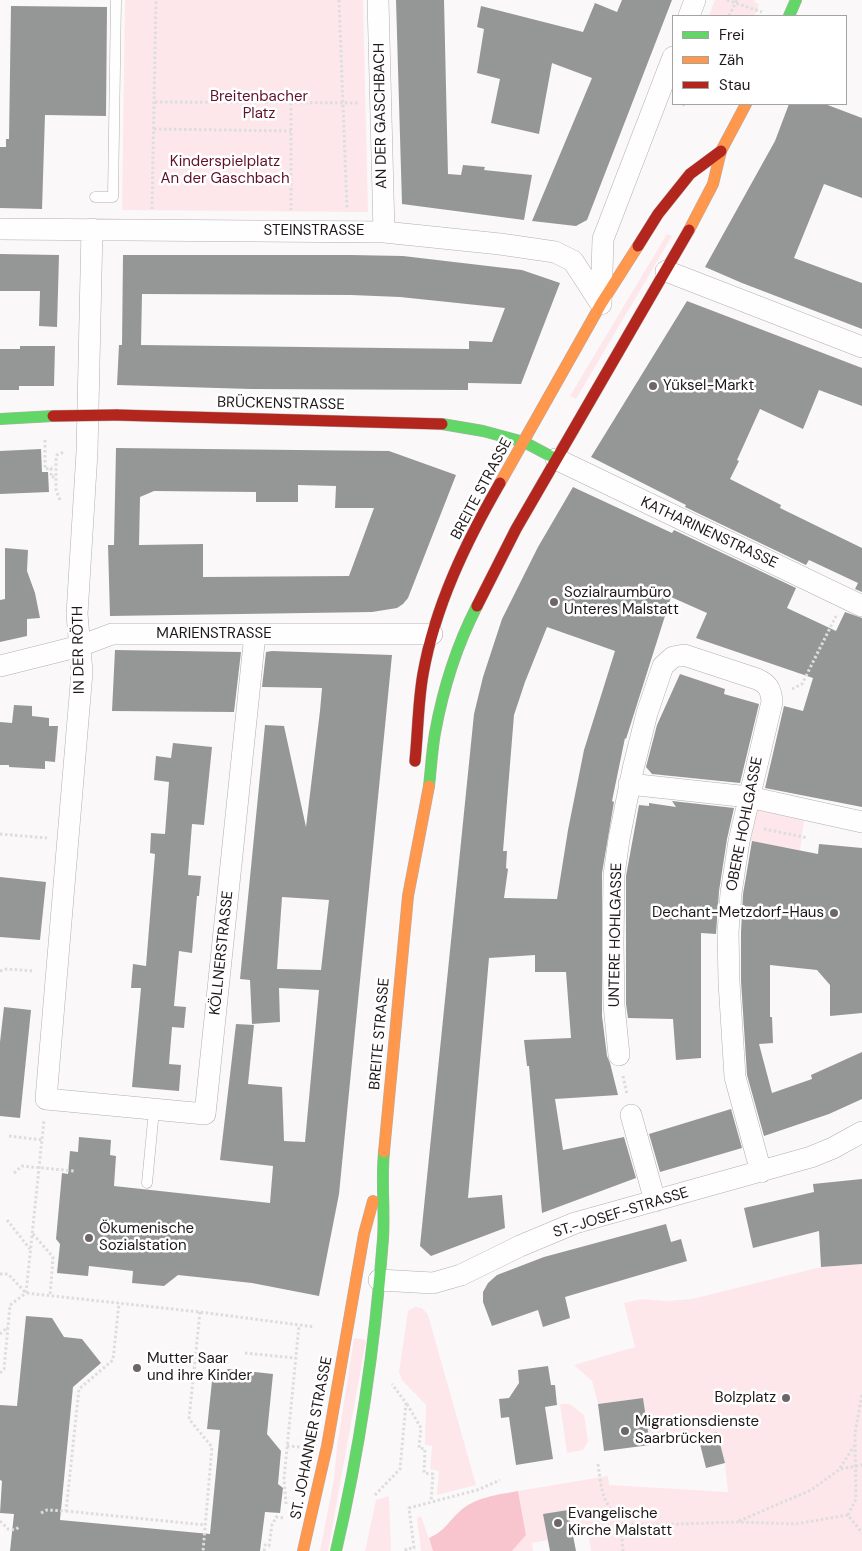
<!DOCTYPE html>
<html>
<head>
<meta charset="utf-8">
<style>
  body { margin:0 }
  #map { position:relative; width:862px; height:1551px; overflow:hidden; background:#fbf8f9; font-family:"DM Sans",sans-serif }
  canvas { display:block }
  .legend { position:absolute; left:672px; top:15px; width:175px; height:90px; box-sizing:border-box; background:#fff; border:1px solid #a5a2a3; margin:0; padding:6px 9px; list-style:none; font-size:15px; color:#1f1718 }
  .legend li { display:flex; align-items:center; gap:10px; height:25px }
  .legend b { width:25px; border:1px solid #a5a2a3 }
</style>
</head>
<body>
<div id="map">
<canvas width="862" height="1551"></canvas>
<ul class="legend">
<li><b style="height:6px;background:#63d668"></b>Frei</li>
<li><b style="height:6px;background:#ff974d"></b>Zäh</li>
<li><b style="height:6px;background:#b3261e"></b>Stau</li>
</ul>
</div>
<script>
const ctx = document.querySelector('canvas').getContext('2d');
ctx.lineJoin = 'round';
function paint(path, color) { ctx.fillStyle = color; ctx.fill(path, 'evenodd'); }
function stroke(path, color, width, dash) { ctx.strokeStyle = color; ctx.lineWidth = width; ctx.lineCap = dash ? 'butt' : 'round'; ctx.setLineDash(dash || []); ctx.stroke(path); }
function write(font, color, halo, rows, align = 'center') {
  ctx.font = font + ' "DM Sans",sans-serif'; ctx.lineWidth = 5; ctx.setLineDash([]); ctx.textBaseline = 'middle'; ctx.strokeStyle = halo; ctx.fillStyle = color; for (const [text, x, y, turn = 0] of rows) {
    ctx.save(); ctx.translate(x, y); ctx.rotate((+turn || 0) * Math.PI / 180); ctx.textAlign = isNaN(turn) ? turn : align; if (halo) ctx.strokeText(text, 0, 0); ctx.fillText(text, 0, 0); ctx.restore();
  }
}
paint(new Path2D(`
  M125 0H363L368 212 122 210Z
  M715 0H755L754 2 759 4 754 16H709Z
  M667 234 672 236 576 399 570 396Z
  M756 810 804 820 800 850 750 841Z
  M862 1264V1551H591L588 1532 573 1535 568 1510 544 1514 548 1540 532 1543 533 1551H512L526 1535 518 1491 608 1476 609 1485 728 1492 725 1463 717 1432 650 1445 643 1398 598 1404 592 1381 574 1365 635 1347 624 1303 642 1299 666 1301 692 1299 821 1267Z
  M415 1307 422 1308 428 1315 476 1485 437 1495 439 1471 430 1469 432 1446 425 1445 426 1405 402 1380 399 1372 408 1311Z
  M354 1338 366 1340 328 1551H320L334 1479 337 1447Z
  M560 1404H570L584 1415 588 1441 583 1450 567 1453Z
  M389 1496 391 1551H365L376 1500Z
  M421 1516 433 1551H421L417 1518Z`), '#fde7eb');
paint(new Path2D(`
  M518 1491 526 1535 512 1551H433L429 1538C446 1530 446 1524 459 1512 475 1497 497 1495 518 1491Z`), '#f8c4ce');
paint(new Path2D(`
  M396 0H444L448 174 461 175 463 165 485 167 484 170 532 175 524 220 402 204Z
  M622 0H672L587 220 576 226 532 221 592 78 552 63 539 134 491 123 500 79 477 73 484 29 477 27 481 6 583 32 595 3 617 12Z
  M11 6 107 7 106 116 45 115 42 209 0 208V147H6V139H9Z
  M789 104H825L862 118V198L824 184 794 258 862 283V329L742 283 705 267 775 141Z
  M0 254 59 255 57 327 39 326 40 291H0Z
  M123 255H351L403 256 522 270 560 283 521 384 468 383V390L251 389 117 385 119 345H122ZM142 294 351 295 400 297 505 308 492 342 469 341V349L141 345Z
  M687 301 862 368V406L819 390 803 429 760 409 737 460 739 461 730 479 781 505 780 508 862 548V592L855 589 858 583 809 560 806 565 685 507 686 505 591 457Z
  M20 346H55L54 386H19V390H0V349H20Z
  M116 448 389 451 456 475 408 598 403 604 397 608 372 612 110 616 108 545H114ZM298 485 336 486 335 508H374L349 576 203 577V544L139 545 140 497 154 491 256 492V502H298Z
  M41 449 42 472H48L49 492 0 494V451Z
  M573 487 672 533 674 530 796 588 787 608 836 631 845 612 862 618V807L765 788 784 706 803 711 813 678 696 638 707 613 671 597 626 739 625 738 612 801 614 802 602 873V1016L607 1056 610 1063 618 1095 555 1099 563 1150 624 1137 636 1178 542 1213 529 1066H527L524 1040 571 1038 566 972H535V955L489 958 468 1198 502 1195 505 1228 431 1256 420 1246 474 714 483 677 502 619 538 547ZM547 627 615 651 584 750 568 830 557 899 504 898 508 869 506 868 507 851H503L514 715 525 682Z
  M5 548 28 550 27 571 35 593 40 618 27 619V636L0 642V600L5 599Z
  M115 650 241 652 234 712 112 711Z
  M272 651 392 655 339 1194 319 1296 252 1283 178 1275 164 1286 132 1283 133 1271 89 1266 88 1276 57 1273 60 1244 56 1239 62 1173 68 1174 70 1151 78 1152 79 1137 111 1140 110 1155 116 1156 114 1186 270 1203 273 1166 220 1160 236 1024 254 1025 248 1084 282 1087 284 1141 305 1142 319 990 279 988 280 1022 252 1024 250 980 240 979 265 725 284 726 306 827 320 711 322 688 262 687 266 652ZM282 897 329 900 321 970 277 969Z
  M680 674 725 689 724 694 759 704 740 783 652 774 646 767 657 725Z
  M14 705 32 706V716L49 718V726H58L55 762 45 761V769L9 767V765H0V722L12 723Z
  M173 743 212 747 204 825 192 824 188 875 201 876 199 896H197L192 953 179 951 174 1006 186 1007 184 1028 172 1027 169 1064 181 1065 179 1091 132 1087 141 988H131L133 964 146 966 155 854 150 853 151 833 165 834 169 782 154 780 156 756 171 758Z
  M672 801 734 808 727 839 719 891 716 934 701 933V1058L676 1060 673 1019 628 1018 626 1004V876L639 805 649 806V803L676 807Z
  M752 841 818 854 819 844 862 848V1013L830 1016V985L817 970 770 965V1017H772L773 1043 759 1044 772 1093 812 1079 811 1075 862 1052V1099L829 1114 764 1136 747 1075 741 981V932L743 894Z
  M0 877 46 882 40 940 0 937Z
  M4 1007 31 1010 20 1118 0 1116V1042Z
  M731 1109 742 1148 660 1172 649 1134Z
  M862 1179V1264L821 1267 819 1231 753 1248 744 1208 814 1192 813 1184Z
  M666 1224 671 1242 681 1239 687 1261 565 1297 570 1318 543 1327 538 1310 492 1326 483 1302V1292L488 1283 497 1275 544 1257Z
  M26 1316 52 1318 64 1337 82 1339 101 1363 73 1387 60 1520 210 1534 220 1430 207 1429 212 1381 228 1369 273 1374 267 1434 281 1451 278 1484 283 1488 280 1513 265 1512 260 1551H10L14 1514 0 1513 2 1481 0 1480V1405L17 1406Z
  M548 1366 551 1385H555L557 1405 545 1407 553 1459 516 1465 509 1417 501 1418 499 1399 509 1398 519 1383 518 1370Z
  M643 1398 650 1445 604 1451 598 1404Z
  M717 1432 725 1463 706 1468 698 1436Z
  M568 1510 576 1551H550L543 1514Z`), '#959796');
const lane = new Path2D(`
  M95 197H113L116 0
  M147 1183 154 1110`);
const street = new Path2D(`
  M378 0 384 232
  M689 16 695 0
  M0 229 384 232 500 244 555 252 573 261 601 304
  M92 229 87 452 77 614 82 672 46 1099 205 1114 255 634
  M666 271 862 347
  M601 304 603 239 673 57
  M556 459 862 606
  M0 666 80 646 112 634H432
  M629 784 749 797 862 822
  M619 1055 614 1005 613 943 614 875 619 839 633 769 647 713 663 666 673 657 684 655 757 679C768 684 771 689 772 702L739 841 731 893 728 932 729 982 735 1077 761 1172
  M631 1115 655 1201
  M379 1280 433 1283 461 1275 520 1246 575 1223 811 1157 833 1148 862 1132`);
const fast = new Path2D(`
  M789 16 796 0
  M0 419 53 416
  M442 424 483 431 524 442 556 459
  M429 786C431 769 432 750 435 733 443 689 457 645 477 606
  M336 1551C360 1449 375 1344 383 1239 385 1210 381 1181 384 1152`);
const slow = new Path2D(`
  M689 230 713 184 721 151 746 104
  M500 483 601 304 638 246
  M384 1152 408 896 429 786
  M303 1551 327 1446 364 1234 373 1201`);
const jam = new Path2D(`
  M638 246 658 214 690 174 721 151
  M116 415 442 424
  M477 606 516 529 689 230
  M415 761C418 732 418 702 423 674 435 606 466 542 500 483`);
stroke(lane, '#b4aeaf', 11);
stroke(street, '#b4aeaf', 22);
stroke(fast, '#b4aeaf', 12);
stroke(slow, '#b4aeaf', 12);
stroke(jam, '#b4aeaf', 12);
stroke(new Path2D(`
  M339 0 347 209
  M727 0 762 12
  M729 16 737 0
  M155 102 359 103
  M291 103V210
  M683 106 684 104
  M154 129 291 131
  M152 209 156 0
  M45 440V469L51 468V477H56
  M60 500 56 490V460L57 455 64 452
  M792 689 802 684 836 616
  M764 829 808 838
  M0 834 47 838
  M0 971 7 969 34 971
  M623 1076 627 1094
  M9 1136 42 1140
  M14 1173 22 1166 74 1171
  M7 1220 30 1249
  M33 1234 53 1257 50 1296
  M0 1274H8L26 1293 200 1312 315 1327
  M200 1312 189 1419 212 1447 203 1551
  M0 1334 8 1327
  M245 1353 296 1358
  M0 1373 4 1369 10 1305 26 1293 44 1120
  M407 1404 421 1428 419 1448 425 1449 424 1473 433 1474 431 1502
  M287 1446 301 1447
  M598 1464C602 1493 602 1502 623 1524L652 1525 736 1522 795 1524 848 1515 862 1533
  M840 1468 854 1446
  M375 1495 400 1469 406 1403 392 1384
  M286 1504 284 1479 299 1325
  M66 1511 205 1525
  M41 1513 47 1510 66 1511 79 1389 113 1360 119 1303
  M848 1515 856 1499 855 1433 862 1394
  M0 1521 8 1529 15 1530 19 1527
  M739 1521 811 1490 840 1469 862 1465
  M623 1524 622 1539 623 1551
  M264 1551 265 1545 269 1546 272 1525 276 1517 285 1518
  M406 1551V1549L414 1548 409 1508 477 1490 500 1480`), '#dedddd', 3, [2.5, 2.5]);
stroke(lane, '#fefefe', 10);
stroke(street, '#fefefe', 21);
stroke(fast, '#63d668', 11);
stroke(slow, '#ff974d', 11);
stroke(jam, '#b3261e', 11);
const jamBridge = new Path2D(`
  M53 416 116 415`);
stroke(jamBridge, '#b4aeaf', 12, []);
stroke(jamBridge, '#b3261e', 11);
for (const [x, y, r, color] of [
  [653,386,5,"#6c6667"],
  [554,602,5,"#6c6667"],
  [834,913,5,"#6c6667"],
  [89,1238,5,"#6c6667"],
  [137,1368,5,"#6c6667"],
  [786,1398,5,"#6c6667"],
  [625,1431,5,"#6c6667"],
  [558,1523,5,"#6c6667"]
]) { const dot = new Path2D(); dot.arc(x, y, r, 0, 2 * Math.PI); ctx.fillStyle = color; ctx.fill(dot); stroke(dot, '#fff', 2); }
write('15px', '#60112a', '#fff', [
  ["Breitenbacher",259,97],
  ["Platz",259,114],
  ["Kinderspielplatz",225,162],
  ["An der Gaschbach",225,179]
]);
write('15px', '#1f1718', '#fff', [
  ["AN DER GASCHBACH",381,116,-91],
  ["STEINSTRASSE",314,231],
  ["BRÜCKENSTRASSE",281,404,1],
  ["BREITE STRASSE",482,489,-62],
  ["KATHARINENSTRASSE",709,533,25],
  ["MARIENSTRASSE",214,634],
  ["IN DER RÖTH",79,650,-91],
  ["OBERE HOHLGASSE",745,824,-79],
  ["UNTERE HOHLGASSE",616,935,-89],
  ["KÖLLNERSTRASSE",222,953,-84],
  ["BREITE STRASSE",380,1034,-85],
  ["ST.-JOSEF-STRASSE",621,1213,-17],
  ["ST. JOHANNER STRASSE",312,1438,-79]
]);
write('15px', '#1f1718', '#fff', [
  ["Yüksel-Markt",663,386],
  ["Sozialraumbüro",564,593],
  ["Unteres Malstatt",564,610],
  ["Dechant-Metzdorf-Haus",824,913,"right"],
  ["Ökumenische",99,1229],
  ["Sozialstation",99,1246],
  ["Mutter Saar",147,1359],
  ["und ihre Kinder",147,1376],
  ["Bolzplatz",776,1398,"right"],
  ["Migrationsdienste",635,1422],
  ["Saarbrücken",635,1439],
  ["Evangelische",568,1514],
  ["Kirche Malstatt",568,1531]
], 'left');
</script>
</body>
</html>
